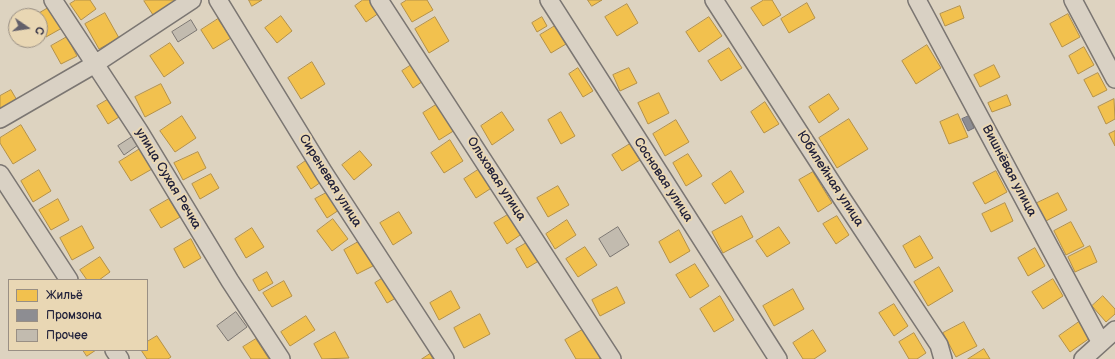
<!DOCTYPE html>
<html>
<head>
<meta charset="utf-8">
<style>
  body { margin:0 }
  #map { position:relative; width:1115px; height:359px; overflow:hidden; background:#ddd3c0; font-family:"Balsamiq Sans",sans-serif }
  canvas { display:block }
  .legend { position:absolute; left:8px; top:279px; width:140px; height:72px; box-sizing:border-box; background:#e9d7b4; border:1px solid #998f84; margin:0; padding:5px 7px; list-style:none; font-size:12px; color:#22223b }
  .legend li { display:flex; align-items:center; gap:8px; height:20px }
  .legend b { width:20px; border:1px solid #998f84 }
  .north { position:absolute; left:8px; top:8px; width:40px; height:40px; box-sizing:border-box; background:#e9d7b4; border:1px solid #998f84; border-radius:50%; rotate:103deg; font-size:11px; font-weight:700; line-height:16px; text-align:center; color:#22223b }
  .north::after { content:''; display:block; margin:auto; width:14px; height:18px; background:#63606a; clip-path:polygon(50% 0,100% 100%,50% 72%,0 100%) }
</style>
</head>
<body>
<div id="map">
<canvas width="1115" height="359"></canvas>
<ul class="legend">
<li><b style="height:11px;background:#f2c14e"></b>Жильё</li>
<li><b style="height:11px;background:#8d8d92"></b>Промзона</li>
<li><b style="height:11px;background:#c2bbaf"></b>Прочее</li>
</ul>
<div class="north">С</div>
</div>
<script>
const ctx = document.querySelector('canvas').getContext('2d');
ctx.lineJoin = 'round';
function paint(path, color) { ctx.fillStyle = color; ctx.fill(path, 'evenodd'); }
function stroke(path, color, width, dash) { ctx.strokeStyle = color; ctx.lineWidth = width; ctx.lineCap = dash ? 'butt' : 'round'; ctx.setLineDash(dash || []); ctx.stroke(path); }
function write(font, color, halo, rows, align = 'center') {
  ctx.font = font + ' "Balsamiq Sans",sans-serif'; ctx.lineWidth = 4; ctx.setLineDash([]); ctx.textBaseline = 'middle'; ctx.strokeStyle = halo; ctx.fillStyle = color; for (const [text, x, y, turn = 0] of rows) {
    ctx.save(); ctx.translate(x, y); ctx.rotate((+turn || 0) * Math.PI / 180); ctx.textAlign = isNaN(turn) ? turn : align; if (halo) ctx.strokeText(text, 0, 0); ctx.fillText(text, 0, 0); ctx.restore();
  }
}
const homes = new Path2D(`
  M76 0H90L96 9 81 20 70 4Z
  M145 0H175L178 4 155 18 144 1Z
  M249 0H262L252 6Z
  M363 0H371L379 13 366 22 355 6Z
  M407 0H427L433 10 412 22 401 4Z
  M588 0H602L592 6Z
  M764 0H772L781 15 763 26 751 8Z
  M807 3 815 18 789 33 781 19Z
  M627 4 638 23 617 36 605 17Z
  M960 6 964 18 945 26 940 14Z
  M50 7 62 28 46 37 40 27V16H34Z
  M105 13 119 38 99 49 85 24Z
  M1068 14 1080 37 1062 47 1050 24Z
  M281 16 292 31 277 43 265 28Z
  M435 17 449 41 429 53 415 29Z
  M542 17 547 26 537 32 532 23Z
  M709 17 722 36 699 52 686 32Z
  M218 19 231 38 213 49 201 30Z
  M555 26 566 44 551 53 540 35Z
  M67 37 77 56 61 64 51 46Z
  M170 43 184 63 164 77 150 56Z
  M927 45 941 68 916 84 902 61Z
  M1084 47 1094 65 1078 74 1069 56Z
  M729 48 742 68 721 81 708 61Z
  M312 62 325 84 301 99 288 78Z
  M416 62 426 79 413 88 402 71Z
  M994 65 1000 77 980 87 974 75Z
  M578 68 593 91 583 97 569 74Z
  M629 68 637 83 620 91 613 75Z
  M1098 73 1107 90 1093 97 1084 80Z
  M161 84 171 103 145 117 135 97Z
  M11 90 18 102 0 112V96Z
  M659 93 669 113 648 124 638 103Z
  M829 94 839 109 819 123 809 107Z
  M1007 95 1011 105 992 112 988 103Z
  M109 99 119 117 108 124 97 106Z
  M1114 99 1115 119 1106 124 1098 107Z
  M765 102 779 124 764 133 751 112Z
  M439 103 455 130 439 140 423 113Z
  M502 112 514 130 492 145 481 126Z
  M561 112 575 136 561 144 548 120Z
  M958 114 968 137 949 144 940 122Z
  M182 116 196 138 175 152 160 131Z
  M849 119 868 149 837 168 819 138Z
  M676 120 689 142 665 156 653 134Z
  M21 125 36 150 13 164 0 143V138Z
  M1115 131V146L1109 134Z
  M450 140 463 161 444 173 431 153Z
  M630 144 640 160 622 171 612 155Z
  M140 149 152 169 131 181 119 162Z
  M360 151 372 165 354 180 342 165Z
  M198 152 206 168 183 180 174 163Z
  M688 154 702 176 686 186 673 163Z
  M307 160 321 182 311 189 297 167Z
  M481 168 493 187 476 198 464 179Z
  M39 170 51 191 33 202 21 181Z
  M731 171 744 192 725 204 712 184Z
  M996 171 1007 192 985 204 973 183Z
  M813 172 832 203 818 212 799 180Z
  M211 174 219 188 200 199 192 184Z
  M558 186 569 205 548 217 537 198Z
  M328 192 339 210 327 218 315 199Z
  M1058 193 1067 210 1044 222 1035 204Z
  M58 199 69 220 51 230 39 210Z
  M169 199 180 217 161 228 150 210Z
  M1005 203 1013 221 991 232 982 214Z
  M399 212 412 233 393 245 380 223Z
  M511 213 523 233 507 244 494 223Z
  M742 216 753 237 723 253 712 232Z
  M837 216 849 235 836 244 823 224Z
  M333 219 348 239 332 251 317 231Z
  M567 220 576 235 555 249 546 234Z
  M1071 222 1084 246 1066 255 1054 231Z
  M82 226 94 248 72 260 60 238Z
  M779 227 790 243 767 257 756 241Z
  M252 228 264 247 246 258 235 239Z
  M679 230 690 251 670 263 659 242Z
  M920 236 933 258 915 268 903 246Z
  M191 239 201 258 184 268 174 249Z
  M360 241 373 266 357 274 344 250Z
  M530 241 542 259 527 268 516 249Z
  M1090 246 1097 262 1075 272 1068 257Z
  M585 247 597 265 578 277 566 259Z
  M1035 248 1045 266 1028 276 1018 258Z
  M100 257 110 272 99 280H87L80 270Z
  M695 264 709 286 690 298 676 275Z
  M939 267 953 291 928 306 914 282Z
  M267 272 273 283 259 291 253 280Z
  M383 278 396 298 387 303 375 283Z
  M1053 279 1063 296 1043 309 1032 292Z
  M284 281 292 296 272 307 263 293Z
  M617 287 625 303 600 316 592 300Z
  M793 289 804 309 774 326 763 306Z
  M451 291 460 308 439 320 430 303Z
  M720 296 734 320 714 332 700 309Z
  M1103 296 1115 309V314L1106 322 1092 306Z
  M894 304 908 326 894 336 879 313Z
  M480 314 490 334 464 348 454 328Z
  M306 316 315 330 290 346 281 332Z
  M964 322 977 346 956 357 943 333Z
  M1079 322 1090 338 1070 352 1059 336Z
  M584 329 600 358 599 359H576L565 340Z
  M813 330 826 351 814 359H803L793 343Z
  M335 332 349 358 322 359 314 344Z
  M914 333 926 353 917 359H909L899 342Z
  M157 336 171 357 168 359H147L141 350H147V342Z
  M256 339 269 359H251L243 347Z
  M984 349 990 359H968Z
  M83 350H96L87 356Z
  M430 354 433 359H422Z`);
paint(homes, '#f2c14e');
stroke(homes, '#b49148', 1);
const industry = new Path2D(`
  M969 116 974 128 968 131 962 119Z`);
paint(industry, '#8d8d92');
stroke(industry, '#6d6d78', 1);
const building = new Path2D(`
  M191 20 197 30 178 42 172 32Z
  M132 137 138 145 124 155 118 146Z
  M618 227 629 245 610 257 599 239Z
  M236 312 247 327 228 341 217 326Z`);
paint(building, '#c2bbaf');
stroke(building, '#7b7672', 1);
const minor = new Path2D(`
  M53 0 139 131 230 281 281 359
  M218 0 324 173 445 359
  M379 0 612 359
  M549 0 778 359
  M714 0 841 197 939 345 943 359
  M917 0 1101 343
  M1073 0 1115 79
  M0 119 95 64 192 0
  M0 174 69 280
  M114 350 120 359
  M1083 359 1115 330`);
stroke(minor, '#7b7672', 20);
stroke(minor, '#d9d1c4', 17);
write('13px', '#22223b', '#e9d7b4', [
  ["Вишнёвая улица",1009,171,62],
  ["улица Сухая Речка",168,179,59],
  ["Ольховая улица",496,179,57],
  ["Юбилейная улица",830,179,57],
  ["Сосновая улица",663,180,57],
  ["Сиреневая улица",330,181,58]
]);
</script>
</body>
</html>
